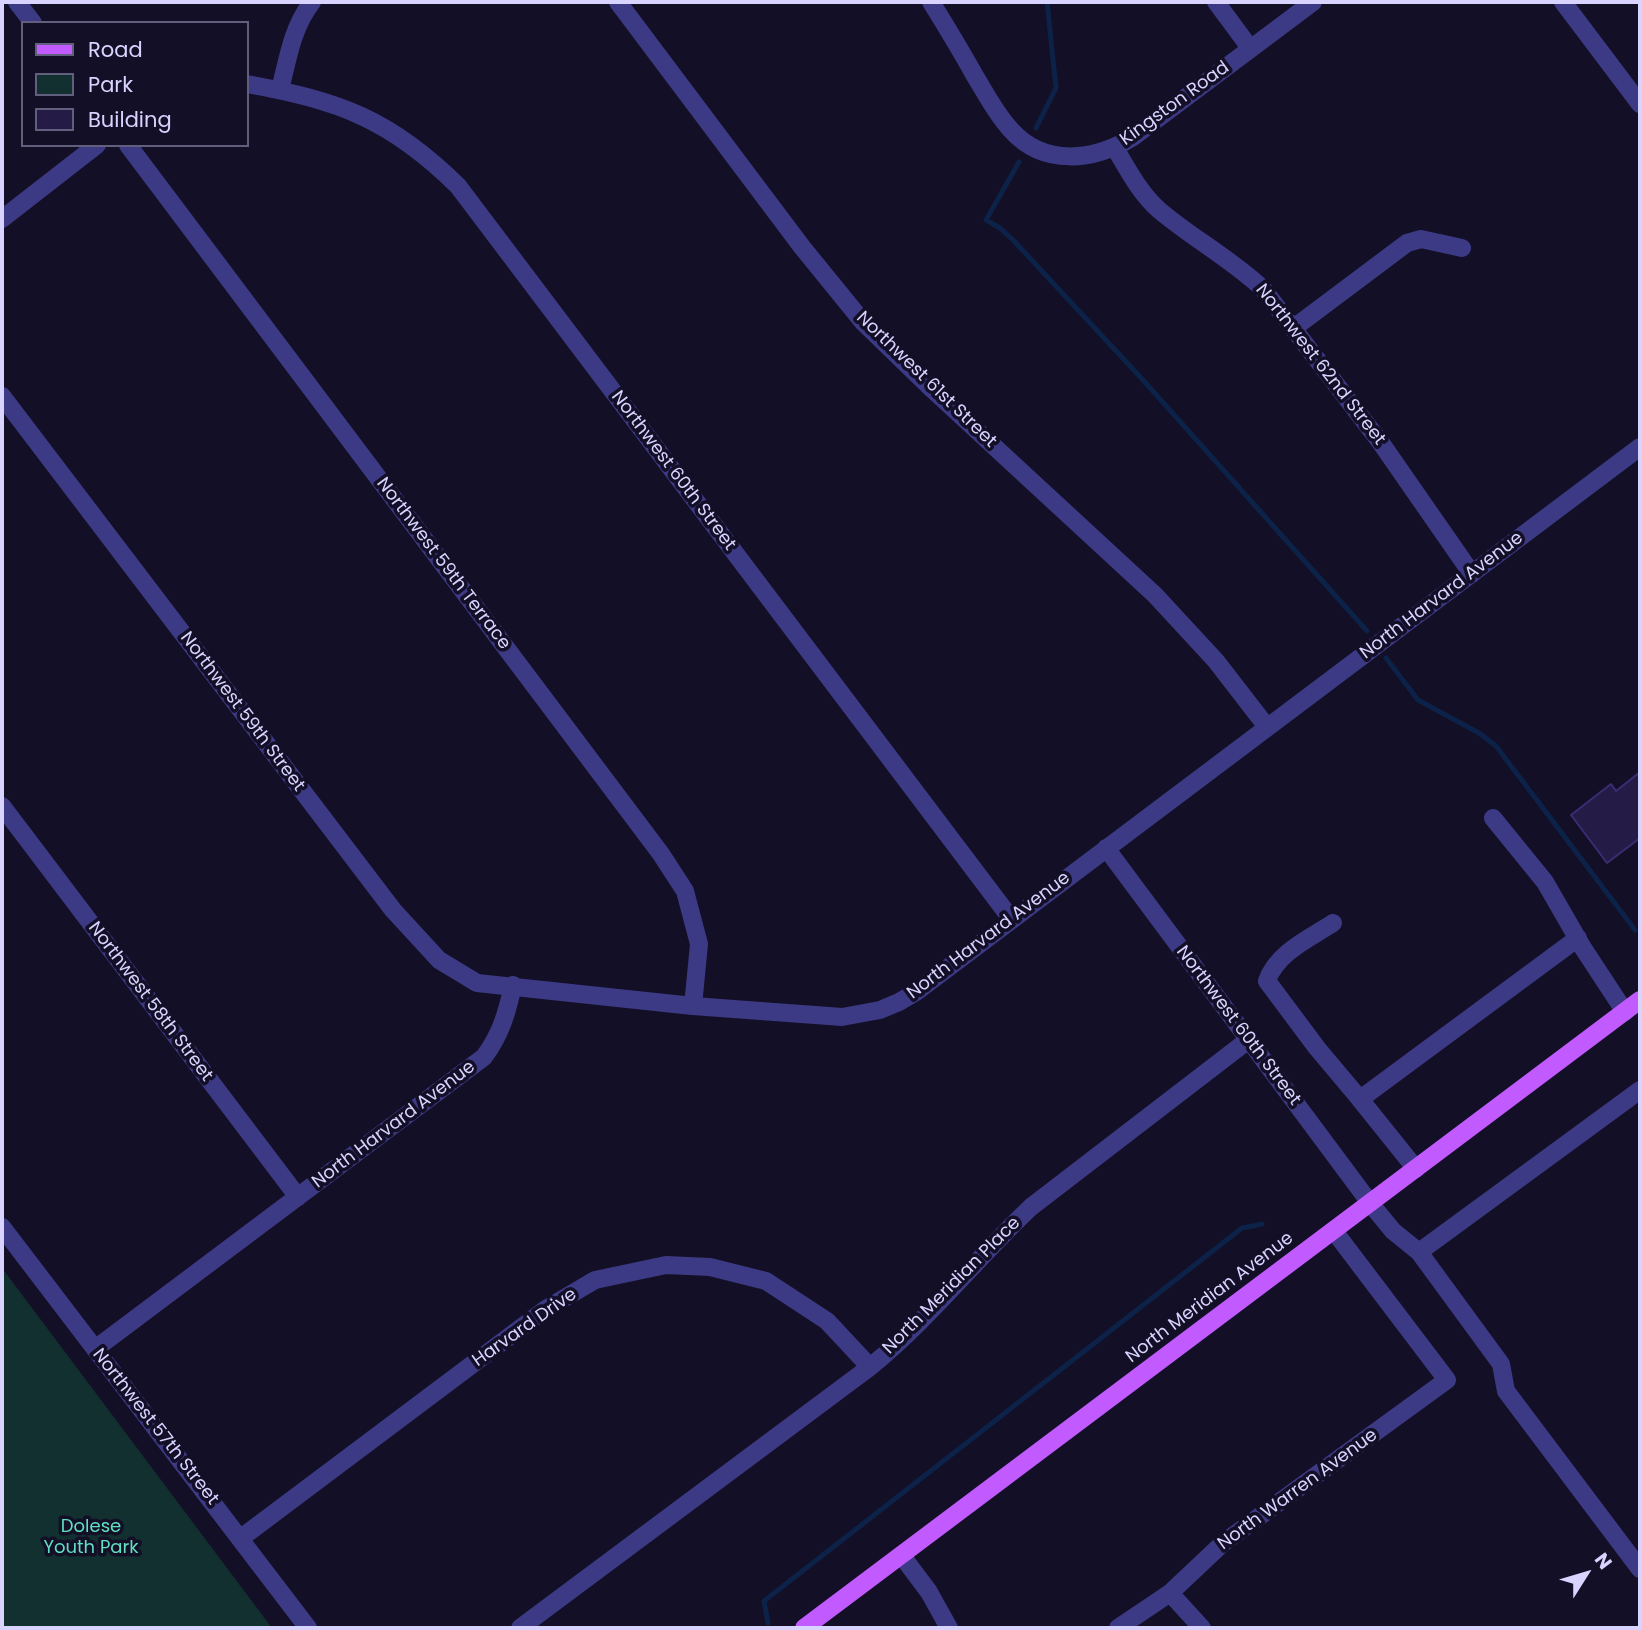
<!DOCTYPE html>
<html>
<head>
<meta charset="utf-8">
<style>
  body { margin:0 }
  #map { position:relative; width:1642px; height:1630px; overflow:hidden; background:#130f26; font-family:Poppins,sans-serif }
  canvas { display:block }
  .frame { position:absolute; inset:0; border:4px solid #d9d4ff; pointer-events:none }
  .legend { position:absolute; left:21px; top:21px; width:228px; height:126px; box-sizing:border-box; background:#130f26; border:2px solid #625e7d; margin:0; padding:9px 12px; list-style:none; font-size:21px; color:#d9d4ff }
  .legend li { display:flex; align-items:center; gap:14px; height:35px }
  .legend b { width:35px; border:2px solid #625e7d }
  .north { position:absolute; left:1551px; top:1539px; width:70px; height:70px; -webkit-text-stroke:5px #130f26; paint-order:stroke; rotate:53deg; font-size:19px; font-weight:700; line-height:28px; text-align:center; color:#d9d4ff }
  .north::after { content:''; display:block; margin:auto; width:24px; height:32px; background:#d9d4ff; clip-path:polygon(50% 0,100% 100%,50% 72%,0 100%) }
</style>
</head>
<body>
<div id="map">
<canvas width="1642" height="1630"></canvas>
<div class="frame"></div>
<ul class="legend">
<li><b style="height:9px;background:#c25bff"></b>Road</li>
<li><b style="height:19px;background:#12302f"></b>Park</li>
<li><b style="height:19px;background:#241b47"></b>Building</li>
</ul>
<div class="north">N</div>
</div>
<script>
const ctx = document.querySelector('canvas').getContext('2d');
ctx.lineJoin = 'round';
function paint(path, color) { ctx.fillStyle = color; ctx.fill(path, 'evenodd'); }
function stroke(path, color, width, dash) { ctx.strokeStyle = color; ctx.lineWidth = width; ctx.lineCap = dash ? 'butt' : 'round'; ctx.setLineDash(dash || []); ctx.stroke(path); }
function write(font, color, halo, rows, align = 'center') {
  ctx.font = font + ' Poppins,sans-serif'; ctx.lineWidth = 7; ctx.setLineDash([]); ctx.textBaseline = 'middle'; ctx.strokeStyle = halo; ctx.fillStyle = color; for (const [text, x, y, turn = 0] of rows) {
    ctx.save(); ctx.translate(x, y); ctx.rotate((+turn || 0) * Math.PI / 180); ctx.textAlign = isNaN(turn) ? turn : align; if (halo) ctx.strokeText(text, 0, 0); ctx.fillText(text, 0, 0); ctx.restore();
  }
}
paint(new Path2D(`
  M2 1268 272 1628H2Z`), '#12302f');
stroke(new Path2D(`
  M1036 128 1056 88 1047 2
  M1019 162 986 220 1000 228 1014 241 1143 380 1367 631
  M1386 658 1418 700 1479 733 1496 746 1635 930
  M768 1623 764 1601 1242 1228 1262 1224`), '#0c2248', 5);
const building = new Path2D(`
  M1640 772V838L1607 863 1571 815 1611 784 1616 791Z`);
paint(building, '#241b47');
stroke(building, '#3b2d73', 2);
stroke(new Path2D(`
  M17 2 33 23
  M618 2 802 247 863 322 933 390 1155 595 1216 661 1267 727
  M931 2C946 26 961 51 975 76 986 94 996 114 1011 130 1044 167 1094 161 1133 137L1313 2
  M1216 2 1250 48
  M1563 2 1640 104
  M247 84C340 101 390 119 458 186L1012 920
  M280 90C288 58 292 28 312 2
  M128 145 661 854 685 891 699 944 693 1006
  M1115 148C1128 170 1140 193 1159 210 1192 238 1231 259 1263 289L1381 443 1472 574
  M2 219 97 145
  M1295 327 1407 243 1421 239 1462 248
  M2 396 393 910 439 960 477 983 693 1006 842 1017 880 1010 899 1002 916 992 1640 447
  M2 806 298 1197
  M1493 818 1545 882 1583 948 1625 1012
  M1106 848 1370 1203 1393 1231 1419 1252
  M1333 923C1310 938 1276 953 1267 981L1317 1048 1359 1098 1367 1094 1578 938
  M1640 1090 1419 1252 1501 1364 1506 1391 1640 1569
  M1359 1098 1416 1169
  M2 1227 308 1628
  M95 1349 484 1057C501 1034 507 1013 513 985
  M241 1538 546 1309 595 1280 666 1265 710 1267 766 1281 827 1321 870 1367
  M902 1556 929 1592 949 1628
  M1170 1593 1202 1628
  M520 1628 870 1367C929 1319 976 1259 1031 1207L1247 1041
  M1118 1628 1170 1593 1223 1543 1447 1380 1334 1231`), '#3d3a85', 18);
stroke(new Path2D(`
  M804 1628 1640 1000`), '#c25bff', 18);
write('18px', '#d9d4ff', '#130f26', [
  ["Kingston Road",1175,104,-36],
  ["Northwest 62nd Street",1320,365,52],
  ["Northwest 61st Street",926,380,44],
  ["Northwest 60th Street",673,471,53],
  ["Northwest 59th Terrace",443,564,53],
  ["North Harvard Avenue",1442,596,-37],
  ["Northwest 59th Street",242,712,53],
  ["North Harvard Avenue",989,936,-37],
  ["Northwest 58th Street",150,1002,53],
  ["Northwest 60th Street",1238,1026,53],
  ["North Harvard Avenue",394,1125,-37],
  ["North Meridian Place",952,1286,-45],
  ["North Meridian Avenue",1210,1298,-37],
  ["Harvard Drive",525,1328,-35],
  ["Northwest 57th Street",155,1427,52],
  ["North Warren Avenue",1298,1490,-36]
]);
write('18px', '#5fe0c0', '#130f26', [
  ["Dolese",91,1527],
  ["Youth Park",91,1548]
]);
</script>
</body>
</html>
